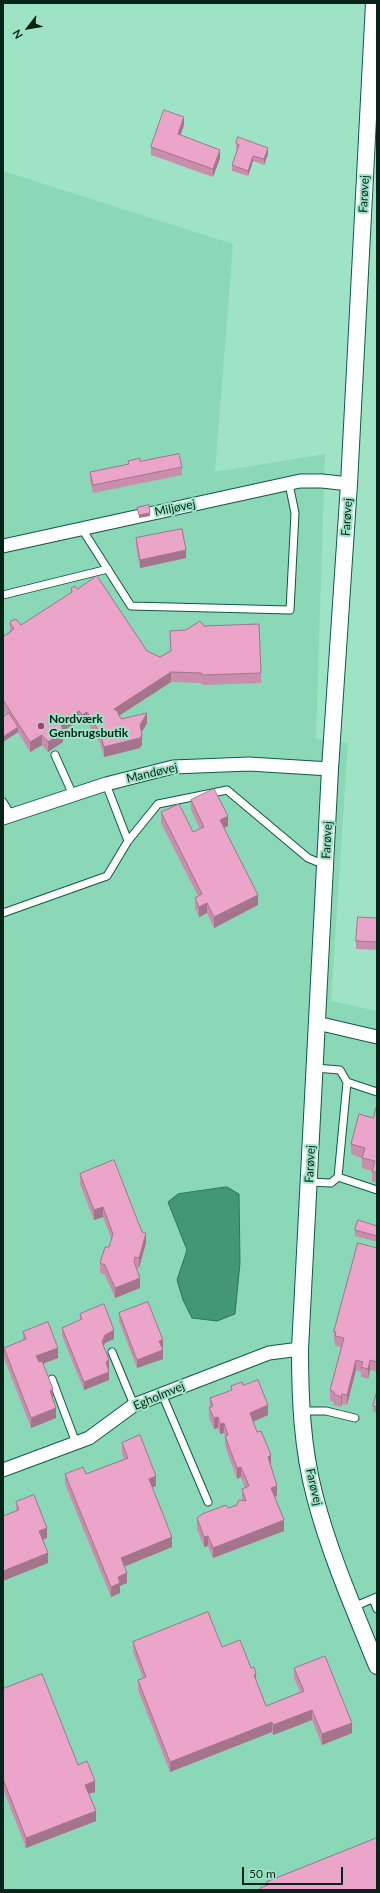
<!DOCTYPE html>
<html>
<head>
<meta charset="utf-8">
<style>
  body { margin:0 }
  #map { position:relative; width:380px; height:1893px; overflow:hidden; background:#9fe3c7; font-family:Lato,sans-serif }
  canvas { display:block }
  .frame { position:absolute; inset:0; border:4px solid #07241a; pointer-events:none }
  .north { position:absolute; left:8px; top:8px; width:40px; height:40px; -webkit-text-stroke:3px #9fe3c7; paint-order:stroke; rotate:239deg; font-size:11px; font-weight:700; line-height:16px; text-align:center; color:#07241a }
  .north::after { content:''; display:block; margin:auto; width:14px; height:18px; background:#07241a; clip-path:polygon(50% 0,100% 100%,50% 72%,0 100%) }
  .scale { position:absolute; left:242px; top:1867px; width:101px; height:18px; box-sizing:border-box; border:2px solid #07241a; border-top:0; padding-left:5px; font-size:12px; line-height:14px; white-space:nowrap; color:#07241a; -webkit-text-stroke:3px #9fe3c7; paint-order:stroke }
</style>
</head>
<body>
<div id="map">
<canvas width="380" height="1893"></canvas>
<div class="frame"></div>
<div class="north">N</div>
<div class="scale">50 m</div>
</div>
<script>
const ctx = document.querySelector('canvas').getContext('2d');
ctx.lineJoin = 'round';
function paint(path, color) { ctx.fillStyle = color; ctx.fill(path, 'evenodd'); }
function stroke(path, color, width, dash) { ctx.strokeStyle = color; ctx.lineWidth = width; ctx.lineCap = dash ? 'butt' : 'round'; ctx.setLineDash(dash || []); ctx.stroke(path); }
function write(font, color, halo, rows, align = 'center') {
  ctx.font = font + ' Lato,sans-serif'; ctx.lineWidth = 4; ctx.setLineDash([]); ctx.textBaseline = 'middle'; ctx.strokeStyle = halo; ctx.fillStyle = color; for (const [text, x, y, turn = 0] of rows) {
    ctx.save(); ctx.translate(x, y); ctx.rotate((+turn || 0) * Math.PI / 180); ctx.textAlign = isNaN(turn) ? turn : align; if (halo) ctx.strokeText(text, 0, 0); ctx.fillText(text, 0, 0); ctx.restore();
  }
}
paint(new Path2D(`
  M3 171 233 244 215 472 325 454 316 739 348 743 331 1001 377 1011V1890H3Z`), '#8bd8b8');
const water = new Path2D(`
  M227 1187 239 1194 240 1263 235 1314 217 1321 192 1318 183 1300 177 1280 187 1250 168 1202 178 1194Z`);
paint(water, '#449679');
stroke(water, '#32745c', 1);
const service = new Path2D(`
  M82 529 131 606 290 610 295 513 289 484
  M3 595 108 569
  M55 755 73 795
  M3 802 11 815
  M128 841 158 804 227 790 308 858 325 865
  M3 913 107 876 128 841 106 784
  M347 1082 377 1092
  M338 1177 377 1190
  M309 1182 331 1183 338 1177 347 1082 340 1070 315 1068
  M112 1352 134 1405
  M52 1379 76 1443
  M162 1394 208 1502
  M302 1411H326L355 1418
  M373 1599 377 1609
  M353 1607 377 1597`);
const minor = new Path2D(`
  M3 546 300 481H322L349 484
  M3 818 106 784 173 767 249 764 330 769
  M317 1023 377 1037
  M3 1470 89 1438 134 1405 269 1353 300 1349`);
const tertiary = new Path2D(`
  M374 3 349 484 330 769 300 1349C300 1399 302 1448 315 1497 330 1555 355 1611 377 1666`);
stroke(service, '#0e5942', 9);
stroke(minor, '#0e5942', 15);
stroke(tertiary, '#0e5942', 18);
stroke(service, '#fff', 7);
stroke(minor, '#fff', 13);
stroke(tertiary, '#fff', 16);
paint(new Path2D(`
  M184 125 180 135 220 158 213 177 151 155V147Z
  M236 143 268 154 264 165 253 161 248 176 232 171V165L237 150 236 149Z
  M128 461H140L182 467V475L93 493 90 480V472L128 464Z
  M136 538 186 558 140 568 136 546Z
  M71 588 77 589 147 651 160 657 171 651 186 630 204 626 261 673V683L203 685 201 683 171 682 119 716 121 719 147 723 141 733 142 745 140 748 104 757 100 743 87 722 82 725 79 721 63 731V742L48 752 42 745 30 752 18 732 3 742V717L6 715 3 710V637L10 632V623L21 625 71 593Z
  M191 800 228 826 224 828 258 905 214 928 207 913 199 917 195 908V898L198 896 161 823V812L193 832 200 829 191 810Z
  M377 918V950L356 949V941Z
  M377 1109V1183L372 1182V1171L362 1168V1158L351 1154V1144L373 1118Z
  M80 1174 146 1243 139 1268H136L140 1288 115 1298 105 1275 100 1273V1263L109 1247 112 1240 103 1217 94 1220 80 1184Z
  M377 1226V1242L355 1236V1230Z
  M377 1248V1372L370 1370 368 1379 361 1377V1372L356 1370 347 1405 342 1404 341 1407 334 1405V1402L330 1401V1390L341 1347 335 1346V1342H334V1332Z
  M119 1313 163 1348H162L163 1359 137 1368 119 1321Z
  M80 1314 114 1339 105 1343 103 1346 109 1369H108L109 1380 84 1390 62 1336V1328L80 1320Z
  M23 1332 58 1358 43 1364 53 1399 56 1418 31 1428 4 1358V1348L23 1340Z
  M243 1385 268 1415 253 1422 271 1466 277 1496 275 1497 284 1531 213 1558 208 1546 204 1547 197 1529V1518L237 1505 242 1501V1489L245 1488 241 1477 237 1479 225 1446V1436L224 1433 220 1434 218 1428 214 1429 209 1418 210 1398 231 1390V1386Z
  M377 1391V1413L373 1411V1406Z
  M122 1443 156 1486 152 1487 172 1547 125 1566 127 1583 120 1586V1593L111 1597 65 1484V1474H86L124 1459 122 1453Z
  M16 1502 47 1538 43 1540 48 1563 16 1511Z
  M133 1642 222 1647 256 1681 266 1706 300 1692 294 1678V1668L352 1733 322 1745 312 1720 273 1735 272 1732 170 1772 138 1690V1680L143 1678 133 1652Z
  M3 1689 78 1765 95 1792 89 1794 96 1821 26 1848 3 1789Z`), '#ca8ead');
paint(new Path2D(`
  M184 117V125L178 143V134Z
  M268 148V154L264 165V159Z
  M220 150V158L213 177V169Z
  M253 156V161L248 176V171Z
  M150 513V516L139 518V515Z
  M186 550V558L140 568V560Z
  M171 672V682L114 719V709Z
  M79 711V721L61 732V722Z
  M87 712V722L82 725V715Z
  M147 713V723L140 735V725Z
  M18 727V732L3 742V737Z
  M63 732V742L48 752V742Z
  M42 735V745L30 752V742Z
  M142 735V745L140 748 104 757V747Z
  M228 816V826L220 830V820Z
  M258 895V905L214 928V917Z
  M207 903V913L199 917V907Z
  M103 1207V1217L94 1220V1210Z
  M146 1233V1243L139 1268V1258Z
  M140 1278V1288L115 1298V1288Z
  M114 1330V1339L105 1343 102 1350V1342L105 1335Z
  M163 1340V1348L159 1349V1341Z
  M58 1348V1358L36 1366V1356Z
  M163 1350V1359L137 1368V1360Z
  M109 1360V1369L106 1370V1362Z
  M356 1360V1370L347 1405V1395Z
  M370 1360V1370L368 1379V1369Z
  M109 1372V1380L84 1390V1382Z
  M53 1389V1399L50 1391Z
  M342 1394V1404L341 1407V1397Z
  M268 1405V1415L250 1423V1413Z
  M56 1408V1418L31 1428V1418Z
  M218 1417V1428L214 1429V1418Z
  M224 1423V1433L220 1434V1424Z
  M271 1455V1466L268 1467V1457Z
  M241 1467V1477L237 1479V1468Z
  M156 1476V1486L149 1489V1479Z
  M277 1486V1496L271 1498V1488Z
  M284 1520V1531L213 1558V1548Z
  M47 1528V1538L39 1541V1531Z
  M208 1536V1546L204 1547V1537Z
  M172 1537V1547L121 1568V1558Z
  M48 1553V1563L3 1581V1571Z
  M127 1573V1583L120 1586V1593L111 1597V1587L118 1577Z
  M256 1674V1684L254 1675Z
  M312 1710V1720L273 1735V1725Z
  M272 1722V1732L170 1772V1762Z
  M352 1723V1733L322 1745V1734Z
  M95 1781V1792L85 1795V1785Z
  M96 1811V1821L26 1848V1838Z`), '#a4748d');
const building = new Path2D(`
  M164 110 184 117 178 134 220 150 213 169 151 147Z
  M238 137 268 148 264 159 253 156 248 171 232 165 239 145 236 143Z
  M179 454 182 467 93 485 90 472 129 464 128 461 140 458V461Z
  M149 505 150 513 139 515 137 508Z
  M182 529 186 550 140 560 136 538Z
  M97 576 147 651 160 657 171 651 170 631 186 630 200 621 204 626 259 624 261 673 203 675 201 673 171 672 114 709 117 711 121 719 147 713 140 725 142 735 140 738 104 747 100 733 87 712 82 715 79 711 61 722 63 732 48 742 42 735 30 742 3 700V637L14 629 10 623 11 621 16 619 21 625 72 592 71 588 75 586 77 589Z
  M9 713 18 727 3 737V717Z
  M214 789 228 816 220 820 258 895 214 917 207 903 199 907 195 898 202 894 161 812 179 804 193 832 204 827 191 800Z
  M358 917 377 918V942L356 941Z
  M376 1108 377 1109V1173L372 1171 375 1161 362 1158 365 1148 351 1144 359 1114 373 1118Z
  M114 1160 142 1232 146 1233 139 1258 135 1257 134 1262 140 1278 115 1288 105 1265 100 1263 105 1247H109L113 1234 103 1207 94 1210 80 1174Z
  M358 1220 377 1226V1236L355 1230Z
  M358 1243 377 1248V1362L370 1360 368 1369 361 1367 363 1362 356 1360 347 1395 342 1394 341 1397 334 1394V1392L330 1390 344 1338 335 1336 336 1332H334Z
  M148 1302 163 1340 159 1341 163 1350 137 1360 119 1313Z
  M104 1304 114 1330 105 1335 102 1342 109 1360 106 1362 109 1372 84 1382 62 1328 82 1319 80 1314Z
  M48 1322 58 1348 36 1356 39 1362 42 1361 53 1389 50 1391 56 1408 31 1418 4 1348 26 1339 23 1332Z
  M258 1380 268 1405 250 1413 257 1432 261 1431 271 1455 268 1457 277 1486 271 1488 284 1520 213 1548 208 1536 204 1537 197 1518 202 1514 226 1505 228 1508 237 1505 239 1500 246 1501 242 1489 249 1486 241 1467 237 1468 225 1436 228 1435 224 1423 220 1424 218 1417 214 1418 209 1408 213 1406 210 1398 232 1390 231 1386 242 1382 243 1385Z
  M377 1391V1407L373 1406Z
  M140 1435 156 1476 149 1479 172 1537 121 1558 127 1573 118 1577 120 1583 111 1587 65 1474 83 1467 86 1474 128 1458 122 1443Z
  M34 1495 47 1528 39 1531 48 1553 3 1571V1516L19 1510 16 1502Z
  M208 1612 222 1647 240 1640 251 1668 254 1667 256 1674 254 1675 266 1706 304 1691 294 1668 325 1656 352 1723 322 1734 312 1710 273 1725 272 1722 170 1762 138 1680 146 1677 133 1642Z
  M42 1674 78 1765 87 1761 95 1781 85 1785 96 1811 26 1838 3 1779V1689Z
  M377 1838V1890H261L260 1888 268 1885 267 1882Z`);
paint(building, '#eba5c9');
stroke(building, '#a4748d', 1);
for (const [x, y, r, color] of [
  [41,726,4,"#b33583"]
]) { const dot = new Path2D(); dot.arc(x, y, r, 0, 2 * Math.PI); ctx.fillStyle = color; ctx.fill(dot); stroke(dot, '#9fe3c7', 1.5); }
write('12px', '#07241a', '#9fe3c7', [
  ["Farøvej",364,194,-87],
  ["Miljøvej",175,508,-12],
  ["Farøvej",347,517,-86],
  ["Mandøvej",152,773,-13],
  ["Farøvej",327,840,-87],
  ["Farøvej",310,1164,-87],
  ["Egholmvej",159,1396,-23],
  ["Farøvej",314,1487,77]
]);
write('bold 12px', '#07241a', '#9fe3c7', [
  ["Nordværk",49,719],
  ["Genbrugsbutik",49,733]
], 'left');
</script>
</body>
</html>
